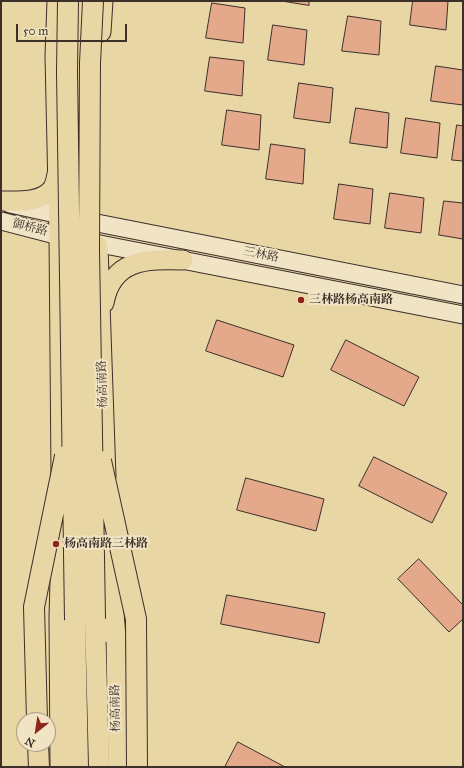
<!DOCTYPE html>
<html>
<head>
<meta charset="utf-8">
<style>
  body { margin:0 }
  #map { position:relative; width:464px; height:768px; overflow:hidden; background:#e9d6a5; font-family:"IM FELL Great Primer",serif }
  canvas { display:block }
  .frame { position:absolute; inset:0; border:2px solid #3c2f2a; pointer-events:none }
  .north { position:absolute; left:16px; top:712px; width:40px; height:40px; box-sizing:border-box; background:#f1e4c4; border:1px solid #a99c86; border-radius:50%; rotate:210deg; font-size:11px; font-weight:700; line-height:16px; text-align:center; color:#3c2f2a }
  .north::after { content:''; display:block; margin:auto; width:14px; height:18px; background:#8f2418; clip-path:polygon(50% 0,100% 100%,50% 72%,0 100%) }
  .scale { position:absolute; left:16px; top:24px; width:111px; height:18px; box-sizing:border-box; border:2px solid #3c2f2a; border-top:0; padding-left:5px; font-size:12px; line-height:14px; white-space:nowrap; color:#3c2f2a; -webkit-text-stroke:3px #f1e4c4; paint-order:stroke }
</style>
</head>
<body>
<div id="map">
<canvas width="464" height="768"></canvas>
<div class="frame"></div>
<div class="north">N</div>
<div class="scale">50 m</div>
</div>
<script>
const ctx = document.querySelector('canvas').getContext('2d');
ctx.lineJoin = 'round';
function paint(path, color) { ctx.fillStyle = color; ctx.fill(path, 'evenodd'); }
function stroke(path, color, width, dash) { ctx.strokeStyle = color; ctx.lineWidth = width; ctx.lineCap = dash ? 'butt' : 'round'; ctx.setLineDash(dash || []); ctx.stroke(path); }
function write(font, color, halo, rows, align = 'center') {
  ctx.font = font + ' "IM FELL Great Primer","Noto Serif SC",serif'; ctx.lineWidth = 4; ctx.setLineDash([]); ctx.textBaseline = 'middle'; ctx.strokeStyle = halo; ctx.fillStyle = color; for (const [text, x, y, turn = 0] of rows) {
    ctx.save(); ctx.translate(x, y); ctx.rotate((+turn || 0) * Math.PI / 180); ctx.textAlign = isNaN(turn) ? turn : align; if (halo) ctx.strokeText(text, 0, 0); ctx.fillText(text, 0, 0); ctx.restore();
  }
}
const building = new Path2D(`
  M282 1H309V5Z
  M413 1H448L446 30 410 25Z
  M212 3 245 8 243 43 206 38Z
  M348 16 381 21 379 55 342 51Z
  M273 25 307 30 304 65 268 60Z
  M210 57 244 61 242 96 205 91Z
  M436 66 463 70V105L431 101Z
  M299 83 333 88 330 123 294 118Z
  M356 108 389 113 387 148 350 143Z
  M227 110 261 115 259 150 222 145Z
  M406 118 440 123 437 158 401 153Z
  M457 125 463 126V161L452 160Z
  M271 144 305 149 303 184 266 179Z
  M339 184 373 189 370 224 334 219Z
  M390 193 424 198 421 233 385 228Z
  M444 201 463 203V239L439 235Z
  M217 320 294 345 283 377 206 351Z
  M346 340 419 377 404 406 331 370Z
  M374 457 447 493 432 523 359 486Z
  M246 478 324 499 316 531 237 510Z
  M419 559 463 605V619L449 632 398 579Z
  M227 595 325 613 319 643 221 624Z
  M238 742 285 767H225Z`);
paint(building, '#e4a98a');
stroke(building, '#3c2f2a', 1);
const secondary = new Path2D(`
  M10 204 97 223 463 295
  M1 221 59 236 463 315`);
const primary = new Path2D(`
  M57 1 55 56 59 236 61 474
  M101 32 103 1
  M1 201C17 201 41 203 52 189 55 185 56 179 57 174
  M98 246 106 477
  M104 303C112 259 146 259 183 260
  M107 514 108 538 116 637 118 767
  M60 767 59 617 61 544V500`);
const trunk = new Path2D(`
  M95 619 99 767
  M95 619 116 637
  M75 620 78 767
  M38 744 39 767`);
stroke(secondary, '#3c2f2a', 19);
stroke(primary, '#3c2f2a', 21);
stroke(trunk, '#3c2f2a', 22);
stroke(secondary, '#f1e4c4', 17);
stroke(primary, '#e9d6a5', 19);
stroke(trunk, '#e9d6a5', 20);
const trunkBridge = new Path2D(`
  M68 1 67 72 75 620
  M93 1 90 63 89 249 95 619
  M101 461 136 619 137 767
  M37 720 34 607 65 456`);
stroke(trunkBridge, '#3c2f2a', 22, []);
stroke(trunkBridge, '#e9d6a5', 20);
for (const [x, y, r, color] of [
  [301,300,4,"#8f2418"],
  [56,544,4,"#8f2418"]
]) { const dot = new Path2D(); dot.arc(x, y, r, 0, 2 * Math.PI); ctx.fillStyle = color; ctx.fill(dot); stroke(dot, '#f1e4c4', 1.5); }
write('12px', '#3c2f2a', '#f1e4c4', [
  ["御桥路",30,228,14],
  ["三林路",261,255,11],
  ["杨高南路",103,384,-92],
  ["杨高南路",116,708,-91]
]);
write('bold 12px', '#3c2f2a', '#f1e4c4', [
  ["三林路杨高南路",309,300],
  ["杨高南路三林路",64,544]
], 'left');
</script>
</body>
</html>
